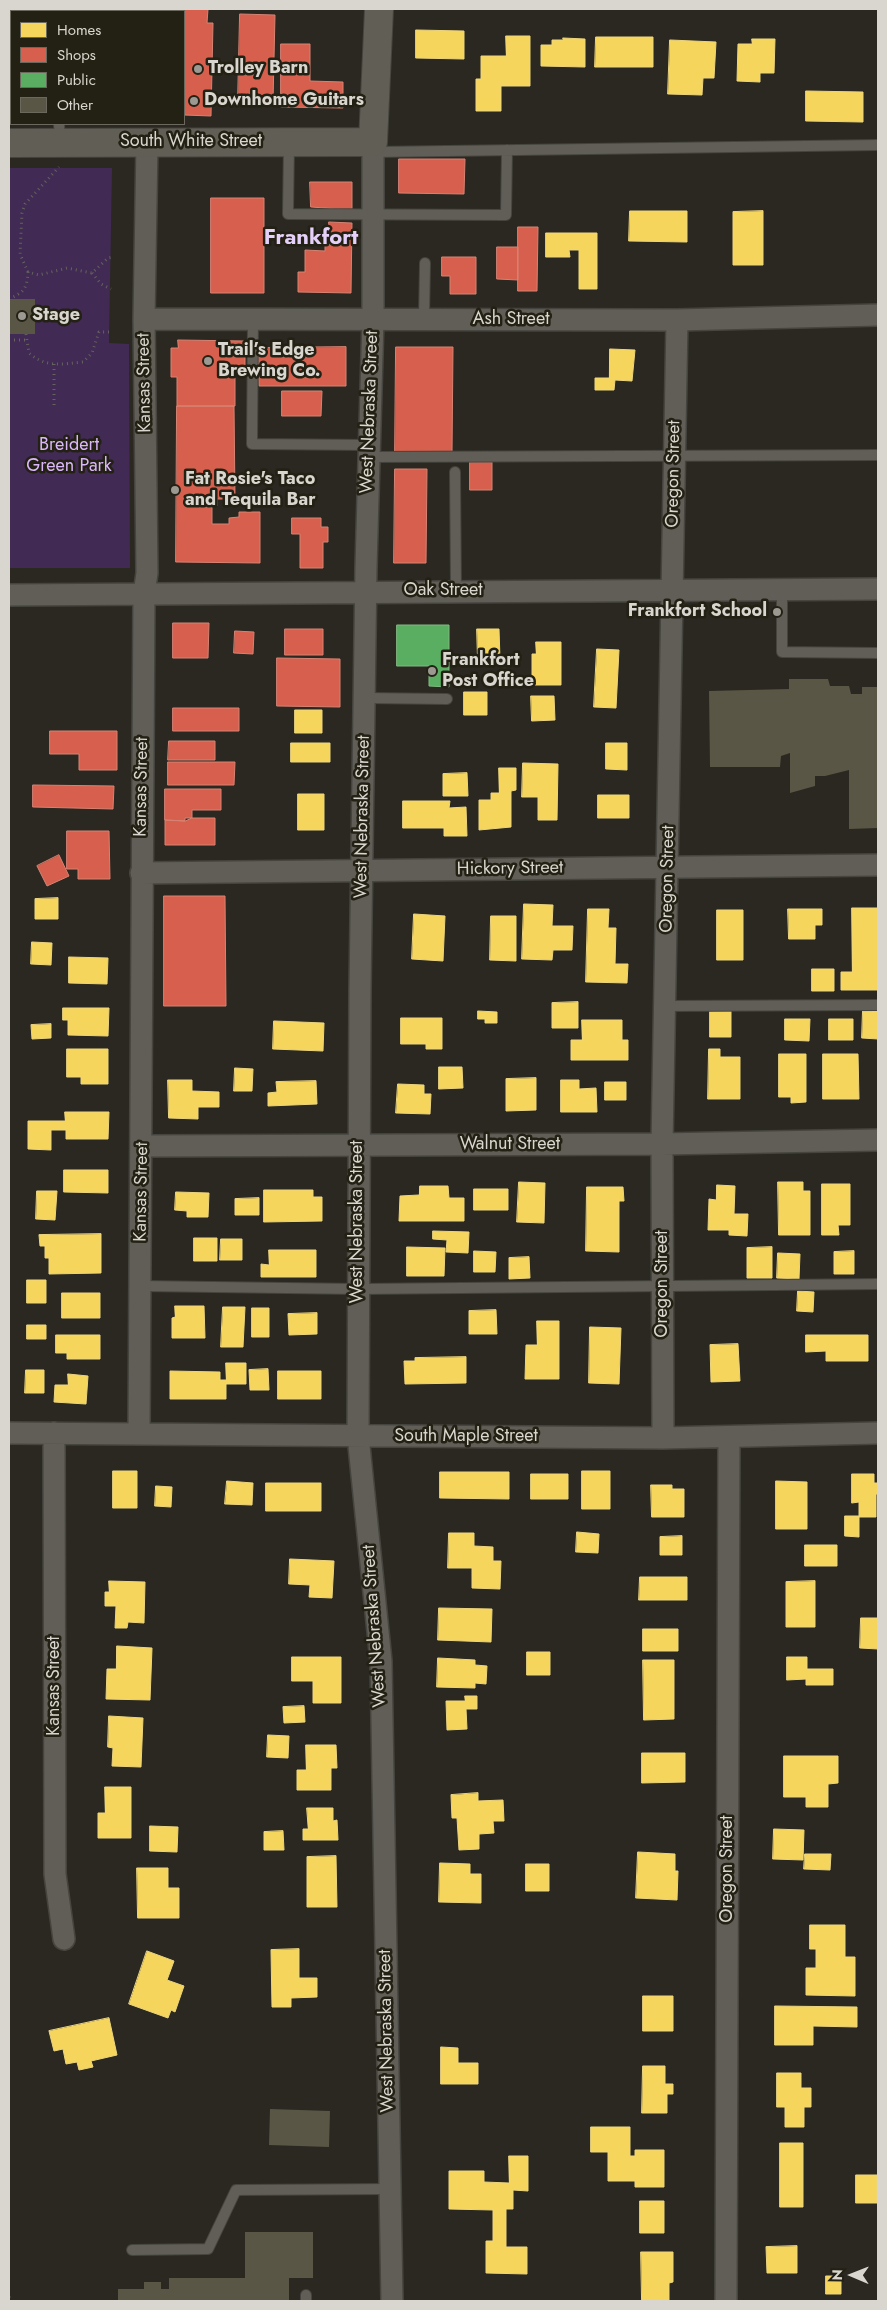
<!DOCTYPE html>
<html>
<head>
<meta charset="utf-8">
<style>
  body { margin:0 }
  #map { position:relative; width:887px; height:2310px; overflow:hidden; background:#2a2820; font-family:Jost,sans-serif }
  canvas { display:block }
  .frame { position:absolute; inset:0; border:10px solid #d8d6ce; pointer-events:none }
  .legend { position:absolute; left:10px; top:10px; width:175px; height:115px; box-sizing:border-box; background:#232014; border:1px solid #6b695e; margin:0; padding:6px 9px; list-style:none; font-size:15px; color:#d8d6ce }
  .legend li { display:flex; align-items:center; gap:10px; height:25px }
  .legend b { width:25px; border:1px solid #6b695e }
  .north { position:absolute; left:827px; top:2250px; width:50px; height:50px; -webkit-text-stroke:4px #232014; paint-order:stroke; rotate:271deg; font-size:14px; font-weight:700; line-height:20px; text-align:center; color:#d8d6ce }
  .north::after { content:''; display:block; margin:auto; width:18px; height:22px; background:#d8d6ce; clip-path:polygon(50% 0,100% 100%,50% 72%,0 100%) }
</style>
</head>
<body>
<div id="map">
<canvas width="887" height="2310"></canvas>
<div class="frame"></div>
<ul class="legend">
<li><b style="height:14px;background:#f6d55c"></b>Homes</li>
<li><b style="height:14px;background:#d6604d"></b>Shops</li>
<li><b style="height:14px;background:#5aae61"></b>Public</li>
<li><b style="height:14px;background:#5a5645"></b>Other</li>
</ul>
<div class="north">N</div>
</div>
<script>
const ctx = document.querySelector('canvas').getContext('2d');
ctx.lineJoin = 'round';
function paint(path, color) { ctx.fillStyle = color; ctx.fill(path, 'evenodd'); }
function stroke(path, color, width, dash) { ctx.strokeStyle = color; ctx.lineWidth = width; ctx.lineCap = dash ? 'butt' : 'round'; ctx.setLineDash(dash || []); ctx.stroke(path); }
function write(font, color, halo, rows, align = 'center') {
  ctx.font = font + ' Jost,sans-serif'; ctx.lineWidth = 5; ctx.setLineDash([]); ctx.textBaseline = 'middle'; ctx.strokeStyle = halo; ctx.fillStyle = color; for (const [text, x, y, turn = 0] of rows) {
    ctx.save(); ctx.translate(x, y); ctx.rotate((+turn || 0) * Math.PI / 180); ctx.textAlign = isNaN(turn) ? turn : align; if (halo) ctx.strokeText(text, 0, 0); ctx.fillText(text, 0, 0); ctx.restore();
  }
}
paint(new Path2D(`
  M9 168H112L109 343 129 344 130 568H9Z`), '#412a54');
const homes = new Path2D(`
  M416 30 464 31V59L416 58Z
  M506 36H530V86H501V111H476V79H481V56H506Z
  M596 37H653V67H595Z
  M563 38 585 39V67L541 66V45H552V40H563Z
  M752 39H775L774 73H760V82L737 81 738 44H752Z
  M670 40 716 42 714 78H703L702 95 668 94Z
  M806 91 863 92V122L806 121Z
  M630 211H687V242L629 241Z
  M763 211V265H733V212Z
  M546 233H597V289H579V250H569L570 257H546Z
  M610 349 635 350 632 381 615 380 614 390H595V378H609Z
  M477 629H499L500 659 478 660Z
  M536 642H561V685H532V654H536Z
  M597 649 619 650 616 708 594 707Z
  M464 692H487V715H464Z
  M531 696H554L555 720 532 721Z
  M295 710H322V733H295Z
  M291 743H330V762H291Z
  M606 743H627V770L606 769Z
  M523 763 558 764 557 820H538V797H522Z
  M499 768H516V790L511 791V827L479 830V800H491V793H499Z
  M467 773 468 796H443V774Z
  M298 794H324V830H298Z
  M598 795H629V818H598Z
  M403 801H450L449 808 466 807 467 836H444V828H403Z
  M58 898V919H35V899Z
  M524 904 553 905 552 926H573L572 950H553L552 960 522 959Z
  M852 908H878V990H841V972H852Z
  M588 909H609L608 928H616L615 964H628L627 983 586 982Z
  M788 909H822V925H815V939H789Z
  M717 910H743V960H717Z
  M414 914 445 916 443 961 412 959Z
  M491 916H516V961L490 960Z
  M32 942 52 943 51 965 31 964Z
  M69 957 108 958 107 984 69 983Z
  M812 969H834V991H812Z
  M578 1002V1028H552V1003Z
  M63 1008H109L108 1036 68 1035V1020H63Z
  M863 1009 878 1010V1039L862 1038Z
  M710 1010H731V1037H710Z
  M478 1011 497 1012V1023H485V1019H478Z
  M401 1018H442V1049H426V1044H401Z
  M785 1019H810L809 1041 785 1040Z
  M829 1019H853V1040H829Z
  M582 1020H622V1040H628V1060H571V1040H582Z
  M274 1021 324 1023 323 1051 273 1049Z
  M51 1024V1038L32 1039 31 1025Z
  M67 1049H108V1084H81V1077H67Z
  M709 1049H720V1057H740V1099H708Z
  M779 1054H806V1102L791 1103V1097H779Z
  M823 1054H858L859 1099H823Z
  M439 1067H462L463 1088 439 1089Z
  M235 1068 253 1069 252 1091H234Z
  M536 1078V1110L506 1111V1079Z
  M168 1080H192V1091L219 1092V1107H198V1119L169 1118Z
  M561 1080H579V1089L596 1088 597 1112H561Z
  M316 1081 317 1104 268 1106V1093L277 1092 276 1082Z
  M605 1082H626V1100H605Z
  M398 1084 424 1085V1094H431L430 1114 396 1113Z
  M65 1112H109L108 1139H66V1130H51V1150L28 1149V1121H65Z
  M64 1170H108V1193L64 1192Z
  M519 1182 545 1183 544 1223 517 1222Z
  M778 1182H803V1191H810V1235H779Z
  M822 1184H850V1225H838L839 1235H822Z
  M717 1185 735 1186 734 1214H748L747 1236 729 1235V1230H708L709 1199 716 1200Z
  M420 1186H448L449 1198H464V1221H399L400 1196 419 1195Z
  M587 1187H623L624 1201H619V1252L586 1251Z
  M474 1189H508V1210H474Z
  M264 1190H313V1197H322V1221L264 1222Z
  M37 1191H57L55 1220 36 1219Z
  M176 1192 209 1193 208 1217H187V1211L175 1210Z
  M259 1198V1215H235V1199Z
  M433 1231 469 1232 468 1253 446 1252 447 1240 433 1239Z
  M101 1234V1273L49 1274V1258H45V1246H40L39 1235Z
  M194 1238H217V1261H194Z
  M221 1239H242V1260H220Z
  M407 1247 445 1248 444 1276H407Z
  M772 1247V1278H747V1248Z
  M269 1250H316V1277H261V1264L269 1265Z
  M474 1251 496 1252 495 1272H474Z
  M854 1251V1274H834V1252Z
  M778 1253 800 1254 799 1279 777 1278Z
  M529 1257 530 1278 509 1279V1258Z
  M27 1280H46V1303H27Z
  M798 1291 814 1292 813 1312 797 1311Z
  M62 1293H100V1318H62Z
  M175 1306H204L205 1338H172V1318L175 1317Z
  M223 1307H245L243 1347H221Z
  M252 1308H269V1337H252Z
  M496 1310 497 1334H469V1311Z
  M317 1313V1334L289 1335 288 1314Z
  M537 1321H559V1379H525L526 1345H537Z
  M27 1325H46V1339H27Z
  M590 1327 621 1328 619 1384 589 1383Z
  M56 1335H100V1359H67V1353H56Z
  M806 1335H868V1361H826V1351L806 1352Z
  M738 1344 740 1381 711 1382 710 1345Z
  M466 1357V1383L405 1384 404 1361H415V1358Z
  M226 1363H246V1384H226V1399H170V1371L220 1372V1380H226Z
  M268 1369 269 1390H250L249 1370Z
  M26 1370H44V1393H25Z
  M278 1371H321V1399H278Z
  M68 1374 88 1376 86 1404 54 1402 55 1385H68Z
  M113 1471H137V1508H113Z
  M582 1471H610V1509H582Z
  M440 1472H509V1499L440 1498Z
  M531 1474H568V1499H531Z
  M852 1474H874V1483H878V1494H876V1517H859V1502L852 1503Z
  M227 1481 253 1483 252 1505 225 1504Z
  M776 1481 807 1482V1529H776Z
  M266 1483H321V1511H266Z
  M651 1485H672V1489H684V1517H652Z
  M156 1486 172 1487 171 1507 155 1506Z
  M845 1516H859V1537L845 1536Z
  M577 1532 599 1534 598 1553 576 1552Z
  M449 1533H474V1546L493 1547V1561H501L500 1589 472 1588V1568H448Z
  M682 1536V1555H660V1537Z
  M805 1545H837V1566H805Z
  M290 1559 334 1561 332 1598 309 1597 310 1585 289 1584Z
  M640 1577H687V1600H639Z
  M109 1581 145 1582 144 1623 128 1622 127 1628H115L116 1606H105V1592H109Z
  M815 1581V1627H786V1582Z
  M439 1608 492 1609 491 1642 438 1640Z
  M861 1618H878V1649L860 1648Z
  M643 1629H678V1651H643Z
  M117 1646 152 1648 150 1700 106 1699 107 1669H116Z
  M527 1652H550V1675H527Z
  M292 1657H341V1703H313V1681H292Z
  M787 1657H807V1669H833V1685H806V1679L787 1680Z
  M438 1658 475 1660V1665L487 1666 486 1684 475 1683V1688L437 1687Z
  M643 1660H674V1719L644 1720Z
  M465 1696H477V1709H466L467 1729 447 1730 446 1701H465Z
  M304 1706 305 1722 284 1723 283 1707Z
  M109 1716 143 1718 141 1767 112 1766 113 1748 108 1747Z
  M268 1735 289 1736 288 1758 267 1757Z
  M306 1745H336L337 1768H331V1790H297V1770H306Z
  M642 1753H685V1782L642 1783Z
  M784 1756H838V1783L828 1784V1807H806V1797H784Z
  M105 1787H131V1838H98V1813H105Z
  M478 1793V1801L503 1800 504 1821H493L494 1833 479 1834V1849L459 1850 457 1818H452L451 1795Z
  M307 1808H333V1821L337 1820 338 1840H303V1829H308Z
  M150 1826 178 1827 177 1852 150 1851Z
  M774 1829 804 1830 803 1860 773 1859Z
  M283 1831 284 1850H264V1832Z
  M638 1852 675 1854V1871H678L677 1900 636 1898Z
  M805 1854H831L830 1870 804 1869Z
  M336 1856 337 1907H307V1857Z
  M440 1863 470 1864V1874H481V1903L439 1902Z
  M526 1864H549V1891H526Z
  M137 1868H168V1888H179V1918H138Z
  M810 1925H845V1957H855V1996L806 1995V1968H816V1949H810Z
  M299 1949V1978H317V1997L291 1998V2007H272L271 1950Z
  M147 1951 174 1961 167 1980 184 1986 175 2012 171 2010 168 2018 129 2004Z
  M643 1996H673V2031H643Z
  M775 2006 857 2007V2027L813 2026V2045H775Z
  M109 2018 117 2055 91 2061 93 2067 79 2070 77 2062 66 2064 63 2049 54 2051 49 2031Z
  M441 2047 458 2048V2063H478V2084H441Z
  M643 2066H665V2084H673V2094H667V2113H642Z
  M777 2073H801V2088H811V2107H804V2127H785V2107H777Z
  M591 2127H630V2156H635V2150H664V2187H635V2181H608V2152H591Z
  M780 2143H803V2207H780Z
  M509 2156H528V2191L513 2190V2209H506V2247H527V2274L486 2273V2241H493V2210L449 2209V2171H484V2182L509 2183Z
  M856 2175H877V2203H856Z
  M640 2201H664V2233H640Z
  M797 2246V2273H767L766 2247Z
  M641 2252H673V2282L669 2283V2301H642Z
  M826 2276H841V2294H826Z`);
paint(homes, '#f6d55c');
stroke(homes, '#edd57e', 1);
const shops = new Path2D(`
  M135 9H208L207 23H213L211 116 184 115V11H135Z
  M240 14 275 15 273 102 238 101Z
  M281 44H310V81L343 82V108L281 107Z
  M399 159H465L464 194 399 193Z
  M310 182H352V210L311 207Z
  M211 198H264V293H211Z
  M329 222 352 223 351 293 298 292V272H305V250L325 251V240H329Z
  M518 227H538L537 291H518Z
  M497 247H518V280L497 279Z
  M442 257H476V294H450V276H442Z
  M178 340 245 341V374H235V406H177V377H171V348H178Z
  M346 347V386H259L258 348Z
  M396 347H453L452 453 395 452Z
  M282 391H322L321 416H282Z
  M177 406H234L235 499H217V506H212V524H229V518L239 517V512H260V563L176 562Z
  M470 462H492V490H470Z
  M395 469H427L426 563H394Z
  M292 518H321V527H328V542H323V568H300V534H292Z
  M173 623H209L208 658H173Z
  M285 629H323V655H285Z
  M235 631 254 632 253 654 234 653Z
  M277 658 340 659V707L277 706Z
  M173 708H239V731H173Z
  M50 731H117V770H79V754H50Z
  M169 741H215V760H168Z
  M168 762H235L234 785H168Z
  M33 785 114 786 113 809 33 807Z
  M165 789H221V810H192V818H185V821L165 820Z
  M192 818H215V845H165V820L185 821Z
  M67 831H109L110 879H78V869H67Z
  M59 855 69 876 47 886 37 866Z
  M164 896H225L226 1006H164Z`);
paint(shops, '#d6604d');
stroke(shops, '#d78374', 1);
const public = new Path2D(`
  M397 625H449V687L429 686V666H397Z`);
paint(public, '#5aae61');
stroke(public, '#80ba82', 1);
paint(new Path2D(`
  M9 299H35V334H9Z
  M789 679H828L830 686H849L851 694H862V687H878V828L849 829V770L825 776H815V786L790 793V753L781 756 780 767H710L709 691 789 689Z
  M270 2109 330 2111 329 2147 269 2145Z
  M245 2232H313V2278H289V2301H118V2289H144V2282H161V2289H169V2278H245Z`), '#5a5645');
const lane = new Path2D(`
  M86 11V9
  M59 124 60 141
  M289 143 288 214 506 215 507 150
  M374 152 878 145
  M253 319 252 444 369 445
  M424 319 425 263
  M369 457 878 455
  M455 472 456 591
  M782 589V652L878 653
  M365 698 447 699
  M665 1006 878 1005
  M141 1286 358 1289 878 1284
  M132 2250 208 2249 236 2190 390 2189
  M306 2295V2301`);
const street = new Path2D(`
  M373 142V319L366 567 360 990 358 1436 381 1661 392 2301
  M144 319 677 320 878 315
  M9 595 878 589
  M141 873 878 865
  M142 1146 662 1144 878 1140
  M9 1433 663 1438 878 1433
  M54 1433 55 1874 64 1939
  M139 1433C142 1153 141 874 144 594L147 573 144 319 147 143
  M663 1438 662 1144 677 320
  M726 2301 729 1437`);
const secondary = new Path2D(`
  M9 143 373 142 379 9`);
stroke(lane, '#45443e', 12);
stroke(street, '#45443e', 24);
stroke(secondary, '#45443e', 30);
stroke(new Path2D(`
  M28 272 20 254 22 213 25 204 59 167
  M92 273 101 284 111 289
  M9 299C24 292 27 289 28 272L39 275 67 268 92 273 108 258 113 257
  M26 334 29 353C46 368 62 364 83 362L92 353 99 332H109
  M9 340H28
  M54 364V405
  M9 2297 11 2301`), '#64635d', 3, [1, 4]);
stroke(lane, '#605e57', 10);
stroke(street, '#605e57', 21);
stroke(secondary, '#605e55', 28);
for (const [x, y, r, color] of [
  [198,69,5,"#9b9991"],
  [194,101,5,"#9b9991"],
  [22,316,5,"#9b9991"],
  [208,361,5,"#9b9991"],
  [175,490,5,"#9b9991"],
  [777,612,5,"#9b9991"],
  [432,671,5,"#9b9991"]
]) { const dot = new Path2D(); dot.arc(x, y, r, 0, 2 * Math.PI); ctx.fillStyle = color; ctx.fill(dot); stroke(dot, '#232014', 2); }
write('bold 18px', '#d8d6ce', '#232014', [
  ["Trolley Barn",208,69],
  ["Downhome Guitars",204,101],
  ["Stage",32,316],
  ["Trail’s Edge",218,351],
  ["Brewing Co.",218,372],
  ["Fat Rosie's Taco",185,480],
  ["and Tequila Bar",185,501],
  ["Frankfort School",767,612,"right"],
  ["Frankfort",442,661],
  ["Post Office",442,682]
], 'left');
write('18px', '#d8d6ce', '#232014', [
  ["South White Street",191,142],
  ["Ash Street",511,320],
  ["Kansas Street",145,383,-91],
  ["West Nebraska Street",370,412,-88],
  ["Oregon Street",674,474,-89],
  ["Oak Street",443,591],
  ["Kansas Street",142,787,-89],
  ["West Nebraska Street",363,817,-89],
  ["Hickory Street",510,869,-1],
  ["Oregon Street",668,879,-89],
  ["Walnut Street",510,1145],
  ["Kansas Street",142,1192,-89],
  ["West Nebraska Street",358,1222,-90],
  ["Oregon Street",663,1284,-90],
  ["South Maple Street",466,1437],
  ["West Nebraska Street",375,1626,-94],
  ["Kansas Street",55,1686,-90],
  ["Oregon Street",728,1869,-90],
  ["West Nebraska Street",387,2031,-91]
]);
write('18px', '#dab7fb', '#232014', [
  ["Breidert",69,446],
  ["Green Park",69,467]
]);
write('bold 22px', '#e4d0f9', '#232014', [
  ["Frankfort",311,239]
]);
</script>
</body>
</html>
